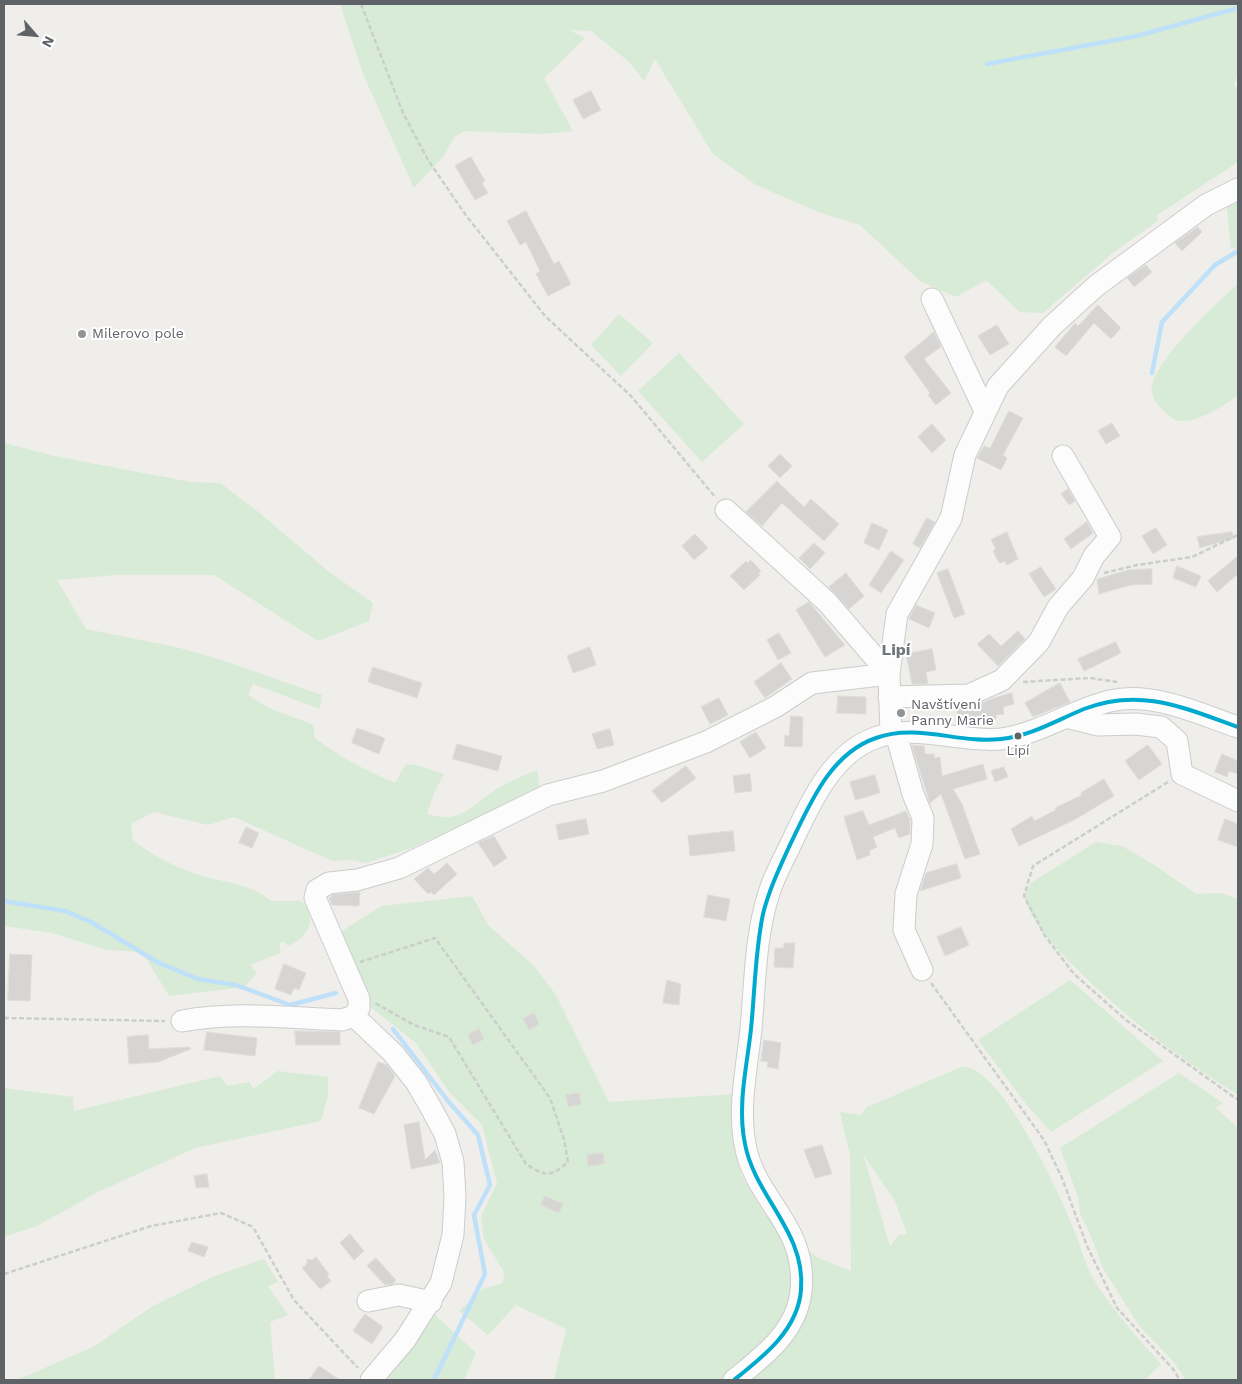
<!DOCTYPE html>
<html>
<head>
<meta charset="utf-8">
<style>
  body { margin:0 }
  #map { position:relative; width:1242px; height:1384px; overflow:hidden; background:#efeeea; font-family:"Work Sans",sans-serif }
  canvas { display:block }
  .frame { position:absolute; inset:0; border:5px solid #5f6368; pointer-events:none }
  .north { position:absolute; left:10px; top:10px; width:50px; height:50px; -webkit-text-stroke:4px #fff; paint-order:stroke; rotate:117deg; font-size:14px; font-weight:700; line-height:20px; text-align:center; color:#5f6368 }
  .north::after { content:''; display:block; margin:auto; width:18px; height:22px; background:#5f6368; clip-path:polygon(50% 0,100% 100%,50% 72%,0 100%) }
</style>
</head>
<body>
<div id="map">
<canvas width="1242" height="1384"></canvas>
<div class="frame"></div>
<div class="north">N</div>
</div>
<script>
const ctx = document.querySelector('canvas').getContext('2d');
ctx.lineJoin = 'round';
function paint(path, color) { ctx.fillStyle = color; ctx.fill(path, 'evenodd'); }
function stroke(path, color, width, dash) { ctx.strokeStyle = color; ctx.lineWidth = width; ctx.lineCap = dash ? 'butt' : 'round'; ctx.setLineDash(dash || []); ctx.stroke(path); }
function write(font, color, halo, rows, align = 'center') {
  ctx.font = font + ' "Work Sans",sans-serif'; ctx.lineWidth = 4; ctx.setLineDash([]); ctx.textBaseline = 'middle'; ctx.strokeStyle = halo; ctx.fillStyle = color; for (const [text, x, y, turn = 0] of rows) {
    ctx.save(); ctx.translate(x, y); ctx.rotate((+turn || 0) * Math.PI / 180); ctx.textAlign = isNaN(turn) ? turn : align; if (halo) ctx.strokeText(text, 0, 0); ctx.fillText(text, 0, 0); ctx.restore();
  }
}
paint(new Path2D(`
  M340 4H1238V73L1234 85 1238 89V162L1156 216 1159 220 1114 252 1043 313 1020 312 986 280 956 297 920 281 860 225 821 213 756 185 713 154 655 59 644 81 629 62 591 31 569 30 585 38 544 78 573 131 542 134 465 131 454 137 444 156 414 188 363 74Z
  M1238 196V249L1231 248 1226 202Z
  M1238 283V395C1226 405 1193 426 1176 420 1170 418 1163 410 1158 405 1154 400 1150 391 1152 384 1163 351 1213 308 1238 283Z
  M619 314 653 343 621 376 591 345Z
  M679 353 744 424 702 462 638 391Z
  M4 443 59 457 191 482 220 483 256 510 328 571 373 603 369 621 318 641 214 575H116L57 580 86 629 176 647 219 659 322 695 320 709 253 684 248 695 269 708 314 725V737C339 757 365 770 395 783L406 764 420 766 444 774 434 793 427 814C461 824 468 808 494 791 507 782 522 776 537 770L540 788 459 832 428 840 409 849 366 863 350 860 332 861 234 817 208 825 154 812 131 824 133 840C154 857 177 868 202 876 228 883 251 884 271 901H301C319 919 308 937 288 946L284 942 280 943V953L250 965 257 973 244 987 169 996 142 952 107 950 52 933 4 926Z
  M1096 842 1122 846 1156 866 1196 894 1220 893 1238 899V1095C1178 1057 1124 1017 1074 966 1053 945 1032 924 1024 895L1031 883Z
  M472 896 488 925 533 965 556 995 609 1102 735 1094V1140L741 1175 765 1215 818 1258 851 1271 850 1155 840 1112 861 1115 867 1107 961 1067C1000 1062 1062 1199 1075 1232 1081 1247 1085 1264 1093 1278 1112 1310 1137 1337 1161 1364L1145 1380H554L566 1329 516 1305 488 1335 459 1311 483 1289 503 1283 504 1272 484 1239 481 1216 497 1183 482 1125 450 1093 416 1043 369 1006 339 933 381 906ZM863 1154 895 1201 907 1234 899 1235 890 1246Z
  M1070 980 1163 1061 1051 1132 1026 1104 978 1040Z
  M278 1071 328 1077V1096L321 1121 195 1148 98 1192 37 1226 4 1237V1088L73 1097 74 1111 220 1076 227 1086 249 1082 253 1089Z
  M1179 1073 1223 1103 1215 1107 1238 1128V1380H1186L1173 1361 1140 1327 1104 1270 1089 1232 1080 1214 1078 1197 1060 1148Z
  M264 1259 278 1282 268 1286 288 1315 270 1322 275 1380H17L93 1347 153 1306 212 1277Z
  M432 1312 476 1353 464 1380H382Z`), '#d8ebd6');
stroke(new Path2D(`
  M987 64 1137 36 1238 8
  M1152 373 1162 322 1215 265 1238 251
  M4 901 65 911 91 922 159 963 198 979 236 985 290 1005 336 993
  M393 1029 448 1101 478 1135 490 1185 474 1215 485 1274 434 1380`), '#bfe0f9', 4.5);
const building = new Path2D(`
  M591 91 601 110 583 119 573 100Z
  M471 157 485 181 482 183 488 193 475 200 455 166Z
  M526 211 554 264 559 261 571 284 548 296 536 274 540 271 526 242 520 245 507 221Z
  M1198 227 1202 232 1182 251 1175 243Z
  M1146 265 1152 272 1134 287 1127 278Z
  M1098 305 1121 328 1111 339 1094 323 1066 356 1055 347 1075 323 1078 326Z
  M997 325 1009 344 990 355 978 336Z
  M934 332 941 347 924 359 951 393 936 405 928 395 930 393 904 357Z
  M1009 411 1023 418 1003 455 1007 458 1001 470 977 458 984 446 990 448Z
  M1112 423 1120 436 1106 444 1098 431Z
  M932 424 946 440 932 453 918 437Z
  M780 454 792 466 780 478 768 466Z
  M777 481 804 507 811 499 839 524 824 541 782 503 762 526 746 512Z
  M1068 489 1075 501 1069 505 1061 494Z
  M927 518 935 522 920 548 913 544Z
  M1087 522 1093 533 1071 549 1064 539Z
  M872 523 888 530 879 550 864 543Z
  M1156 528 1167 545 1153 554 1142 536Z
  M1007 532 1018 559 1007 565 1005 561 1000 563 998 561 993 551 996 549 991 540Z
  M1232 532 1234 538 1200 548 1197 537Z
  M695 534 708 548 694 560 682 546Z
  M814 543 825 553 810 569 799 558Z
  M891 551 904 560 881 593 869 585Z
  M1238 556V574L1217 592 1208 581Z
  M751 560 761 571 758 574 760 575 744 590 730 576 746 561 748 563Z
  M1177 566 1201 576 1196 587 1173 578Z
  M1041 567 1056 589 1044 597 1029 574Z
  M948 569 965 614 954 618 937 573Z
  M1152 569V584L1131 585 1099 594 1097 579 1128 570Z
  M846 573 864 596 849 609 829 587Z
  M809 602 845 645 825 657 796 610Z
  M916 605 935 613 929 628 909 619Z
  M1018 631 1025 639 998 666 977 644 989 634 1001 646Z
  M779 633 791 653 778 660 767 640Z
  M1116 642 1121 653 1084 671 1078 659Z
  M590 647 596 665 573 673 567 656Z
  M932 649 936 670 926 672 928 684H912L906 654Z
  M781 663 792 679 765 698 754 682Z
  M373 667 422 683 417 698 368 682Z
  M1060 683 1070 702 1033 717 1025 703Z
  M1012 693 1014 704 1003 707 1004 714 996 715V719L985 721 957 714 958 708 974 706 994 698Z
  M838 696 866 697V714L837 713Z
  M719 698 728 715 710 724 701 707Z
  M791 716 803 717 802 747 784 746 785 735 789 736Z
  M357 728 385 738 379 754 352 743Z
  M610 729 614 745 597 749 592 734Z
  M756 732 766 748 750 758 740 742Z
  M457 744 502 756 498 771 453 759Z
  M912 745 924 746 925 754H934V758L940 757 942 776 983 764 987 779 953 789 962 804 980 854 965 859 941 794 930 803Z
  M1148 745 1162 764 1139 780 1125 761Z
  M1222 754 1238 761V774L1229 771 1227 777 1215 772Z
  M686 766 696 778 662 803 652 791Z
  M1004 767 1008 777 995 782 991 771Z
  M750 774 752 791 735 793 733 776Z
  M875 775 880 793 855 800 850 782Z
  M1104 779 1114 796 1076 819 1019 846 1011 829 1032 816 1034 821 1056 810 1055 808 1082 795 1081 793Z
  M863 811 869 825 906 811 910 820V834L899 838 895 828 873 837 877 847 869 851 870 855 857 860 844 817Z
  M586 819 589 834 559 840 556 825Z
  M1225 819 1238 824V847L1218 840Z
  M246 827 259 833 252 848 239 843Z
  M733 831 735 851 690 856 688 836Z
  M494 836 507 858 494 867 478 843Z
  M447 863 457 874 434 895 431 892 428 894 414 879 428 868 434 874Z
  M957 864 961 878 920 891 926 873Z
  M360 892 359 906 332 905 329 898 333 895Z
  M708 895 730 899 726 921 704 917Z
  M961 927 969 945 945 956 937 937Z
  M784 943H795L793 968 774 967 775 948H784Z
  M10 954 32 955 30 1001 8 1000Z
  M284 964 306 973 299 990 294 988 291 995 275 989Z
  M667 980 681 984 679 1005 663 1003Z
  M534 1013 539 1024 529 1030 523 1019Z
  M479 1029 484 1039 473 1045 468 1035Z
  M295 1031 340 1032V1045H296Z
  M207 1032 257 1038 255 1056 204 1050Z
  M148 1035 149 1049 190 1047 191 1049 158 1062 129 1064 127 1037Z
  M764 1040 781 1043 778 1069 767 1067 768 1062 761 1061Z
  M378 1062 387 1065 395 1076 374 1114 359 1108Z
  M579 1093 581 1104 568 1107 566 1095Z
  M419 1122 425 1160 435 1150 440 1163 411 1169 404 1125Z
  M822 1145 832 1174 815 1178 804 1150Z
  M603 1153 604 1164 588 1166 587 1155Z
  M207 1174 209 1187 196 1188 194 1176Z
  M545 1196 563 1204 559 1213 541 1205Z
  M350 1234 364 1251 354 1260 340 1243Z
  M192 1242 208 1247 204 1257 188 1251Z
  M316 1257 329 1274 327 1276 331 1281 320 1289 302 1268 307 1264V1259L312 1260Z
  M376 1258 396 1280 393 1284 385 1285 367 1266Z
  M365 1314 383 1327 372 1344 353 1331Z
  M319 1366 340 1380H309Z`);
paint(building, '#d6d5d3');
stroke(building, '#deddd9', 1);
const minor = new Path2D(`
  M932 299 985 411
  M726 510 827 602 889 674
  M889 674 897 614 951 518 965 455 998 386 1052 326 1096 286 1206 205 1238 189
  M889 697 969 695 1002 680 1039 642 1058 607 1083 578 1094 556 1110 537 1063 456
  M1066 717 1098 725 1136 724 1161 727 1177 741 1182 774 1238 801
  M896 734 913 794 923 818 922 844 906 894 904 930 922 970
  M354 1016 393 1053 416 1082 430 1106 445 1134 453 1162 455 1197 453 1235 441 1283 405 1340 371 1380
  M182 1021C236 1011 288 1018 342 1020L354 1016 359 1008V999L315 898 317 890 329 883 357 880 399 868 548 795 603 781 706 742 775 707 812 683 889 674 891 735
  M368 1301 399 1295 431 1302
  M734 1380C764 1356 797 1331 801 1291 808 1225 754 1200 745 1144 738 1107 747 1067 751 1029 755 985 755 936 769 893 774 877 782 862 789 848 808 808 830 754 875 738 916 723 960 743 1001 739 1040 734 1072 710 1110 701 1152 691 1199 714 1238 727`);
stroke(minor, '#cbcccc', 23);
stroke(new Path2D(`
  M361 4 403 113 428 160 465 214 545 316 631 396 716 498
  M1104 573 1137 565 1192 557 1238 535
  M1023 682 1090 678 1117 682
  M1168 782 1033 866 1024 896 1045 936 1074 974 1126 1020 1238 1100
  M360 962 435 938 550 1098 564 1139 568 1162C550 1178 545 1176 526 1164L449 1037 414 1025 375 1003
  M931 983 1044 1140 1062 1178 1087 1246 1117 1308 1173 1369 1180 1380
  M4 1018 165 1021
  M4 1274 151 1226 221 1213 253 1227 294 1300 358 1368`), '#cacfcc', 2.5, [5, 2.5]);
stroke(minor, '#fdfcfc', 21);
stroke(new Path2D(`
  M734 1380C763 1357 798 1330 801 1290 806 1232 755 1197 745 1144 737 1106 747 1066 751 1029 755 990 755 952 763 914 769 890 779 869 789 847 809 806 829 754 876 738 917 723 959 744 1001 739 1031 736 1057 720 1084 709 1141 687 1184 708 1238 727`), '#00a9ce', 4);
for (const [x, y, r, color] of [
  [82,334,5,"#919496"],
  [901,713,5,"#919496"],
  [1018,736,4.5,"#5f6368"]
]) { const dot = new Path2D(); dot.arc(x, y, r, 0, 2 * Math.PI); ctx.fillStyle = color; ctx.fill(dot); stroke(dot, '#fff', 2); }
write('13px', '#5f6368', '#fff', [
  ["Lipí",1018,751]
]);
write('14px', '#5f6368', '#fff', [
  ["Milerovo pole",92,334],
  ["Navštívení",911,705],
  ["Panny Marie",911,721]
], 'left');
write('bold 16px', '#70757a', '#fff', [
  ["Lipí",896,650]
]);
</script>
</body>
</html>
